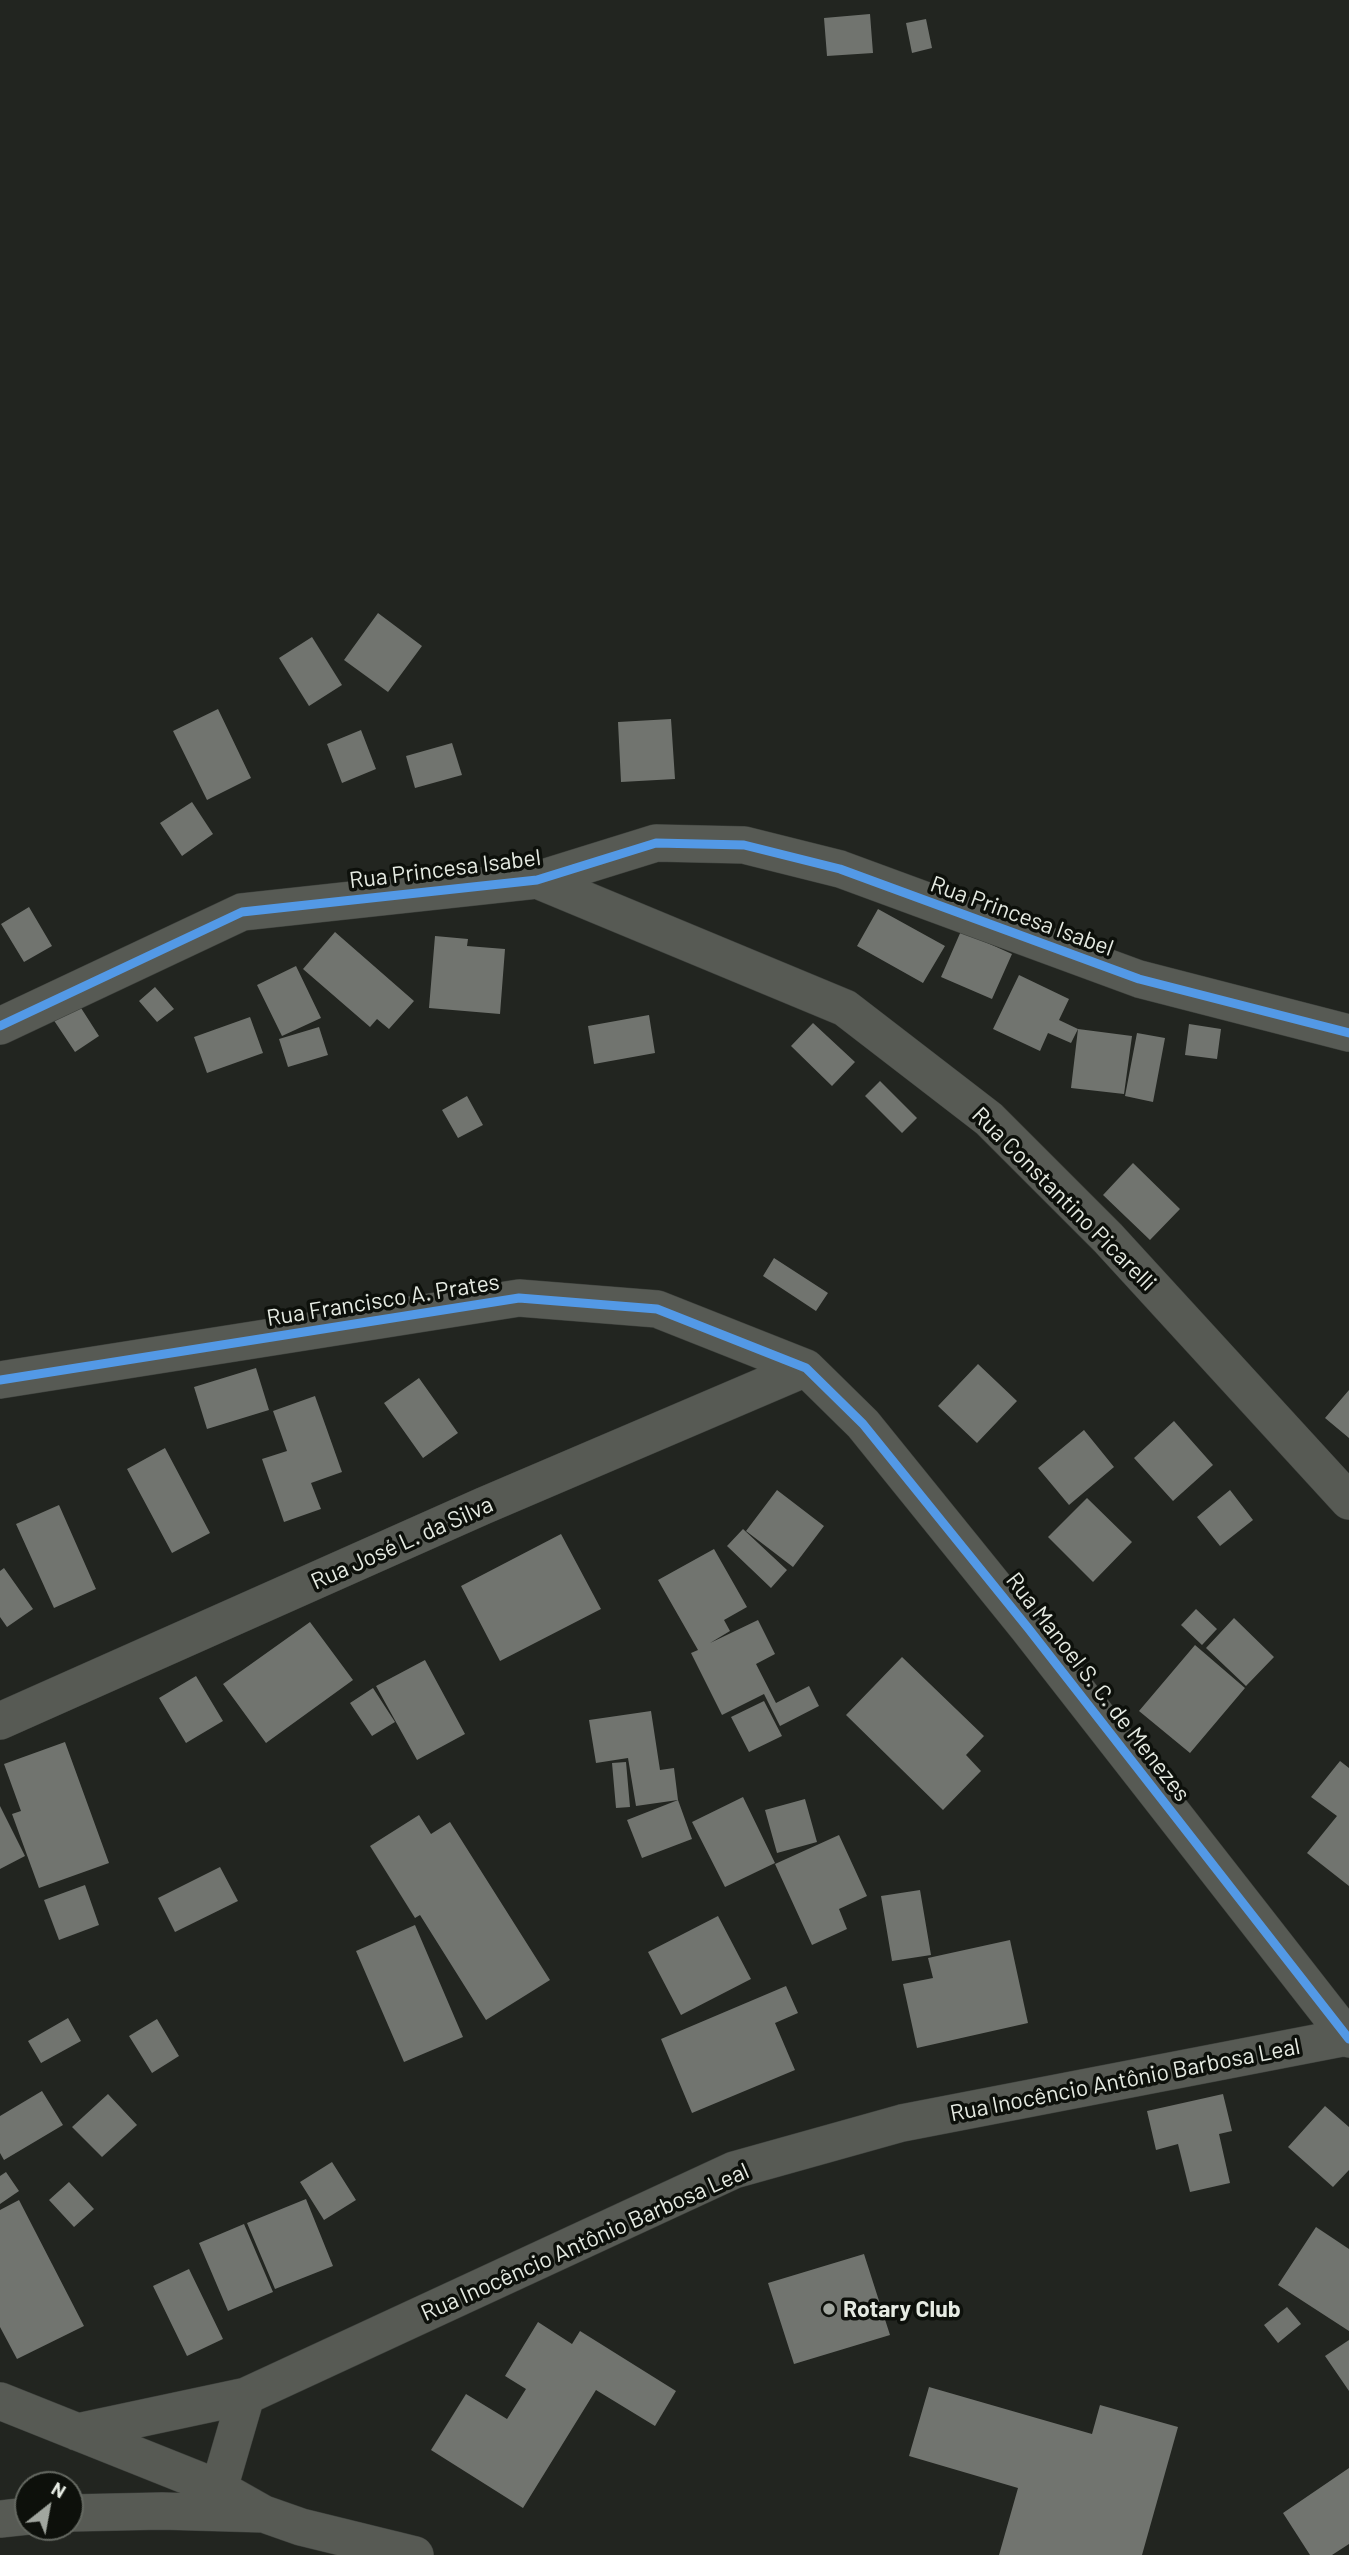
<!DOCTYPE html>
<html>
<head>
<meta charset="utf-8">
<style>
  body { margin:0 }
  #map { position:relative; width:1349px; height:2555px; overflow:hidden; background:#222520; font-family:Barlow,sans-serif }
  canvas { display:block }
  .north { position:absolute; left:14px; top:2471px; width:70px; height:70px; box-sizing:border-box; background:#0d100b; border:2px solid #646861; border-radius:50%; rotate:31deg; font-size:19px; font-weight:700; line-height:28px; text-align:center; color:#e6ebe3 }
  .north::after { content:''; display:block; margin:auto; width:24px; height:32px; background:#a1a69f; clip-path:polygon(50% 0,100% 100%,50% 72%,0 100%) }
</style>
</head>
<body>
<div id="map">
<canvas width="1349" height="2555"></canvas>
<div class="north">N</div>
</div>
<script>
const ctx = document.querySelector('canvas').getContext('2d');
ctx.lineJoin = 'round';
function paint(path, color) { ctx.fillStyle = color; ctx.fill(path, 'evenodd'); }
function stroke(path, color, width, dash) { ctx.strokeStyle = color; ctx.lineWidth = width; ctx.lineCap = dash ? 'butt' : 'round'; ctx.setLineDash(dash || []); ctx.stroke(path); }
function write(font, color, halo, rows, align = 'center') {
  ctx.font = font + ' Barlow,sans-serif'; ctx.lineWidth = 7; ctx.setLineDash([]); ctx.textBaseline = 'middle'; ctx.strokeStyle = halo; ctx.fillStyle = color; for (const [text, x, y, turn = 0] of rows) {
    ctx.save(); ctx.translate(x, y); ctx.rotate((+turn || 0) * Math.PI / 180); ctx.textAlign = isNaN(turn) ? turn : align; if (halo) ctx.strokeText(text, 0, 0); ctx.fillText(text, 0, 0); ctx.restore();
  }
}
paint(new Path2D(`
  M870 14 873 53 827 56 824 18Z
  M926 19 932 48 912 53 906 23Z
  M378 613 422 646 388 692 344 660Z
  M312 637 342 685 309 706 279 658Z
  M218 709 251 778 207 800 173 731Z
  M671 719 675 779 621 782 618 722Z
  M361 730 376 769 342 783 327 744Z
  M452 743 462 775 415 788 406 756Z
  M192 802 213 834 182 856 160 823Z
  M29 907 52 946 24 962 1 924Z
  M878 909 945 946 923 983 857 946Z
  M961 931 1012 954 992 999 941 977Z
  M335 932 414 1001 389 1029 377 1019 370 1027 303 969Z
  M435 936 468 939 467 946 505 949 500 1014 429 1008Z
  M296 966 321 1018 282 1036 257 985Z
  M1019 975 1069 999 1059 1020 1078 1029 1071 1043 1048 1033 1040 1051 993 1029Z
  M155 987 174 1009 157 1022 139 1001Z
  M74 997 99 1036 75 1052 49 1013Z
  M649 1015 655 1053 594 1064 588 1026Z
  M250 1017 263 1053 207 1073 194 1037Z
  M813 1023 855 1062 832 1086 791 1046Z
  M1189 1024 1221 1029 1217 1059 1185 1055Z
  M319 1027 328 1055 288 1067 279 1039Z
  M1078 1029 1132 1036 1124 1094 1071 1088Z
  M1137 1033 1165 1038 1153 1102 1125 1096Z
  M880 1081 917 1118 902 1133 865 1096Z
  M467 1096 483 1125 458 1138 442 1110Z
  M1133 1163 1180 1209 1150 1240 1103 1195Z
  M774 1258 828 1293 816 1311 763 1276Z
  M978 1364 1017 1401 977 1443 938 1406Z
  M256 1368 269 1410 207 1429 194 1387Z
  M419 1378 458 1433 423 1458 384 1403Z
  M1349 1390V1438L1325 1418Z
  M315 1396 342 1472 311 1483 321 1509 284 1522 262 1459 287 1451 273 1411Z
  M1174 1421 1213 1465 1173 1501 1134 1458Z
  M1084 1430 1114 1467 1069 1505 1038 1468Z
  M165 1448 210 1533 172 1553 127 1469Z
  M777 1490 824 1526 793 1567 746 1531Z
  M1230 1490 1253 1520 1220 1546 1197 1517Z
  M1087 1498 1132 1542 1093 1582 1048 1537Z
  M59 1505 96 1589 54 1608 16 1524Z
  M743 1529 787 1570 771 1588 727 1546Z
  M561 1534 601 1609 500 1661 461 1586Z
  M714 1549 747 1607 724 1620 730 1631 710 1643 758 1620 775 1654 756 1664 776 1703 809 1686 819 1706 780 1726 764 1694 722 1715 691 1653 698 1650 658 1580Z
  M4 1568 33 1609 7 1627 0 1617V1571Z
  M1196 1609 1217 1629 1202 1645 1181 1625Z
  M1234 1618 1274 1657 1246 1686 1206 1648Z
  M310 1622 353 1680 266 1743 223 1684Z
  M1195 1645 1245 1688 1190 1753 1139 1711Z
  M902 1657 984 1736 966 1755 981 1771 943 1810 846 1715Z
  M425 1660 465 1734 417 1760 376 1686Z
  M196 1676 223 1721 186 1743 159 1698Z
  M373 1688 395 1722 372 1736 350 1703Z
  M764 1701 782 1736 749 1752 731 1717Z
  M651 1711 660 1770 674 1768 678 1800 636 1806 628 1758 596 1763 589 1720Z
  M65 1742 109 1863 39 1888 12 1814 21 1811 4 1764Z
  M1340 1761 1349 1768V1886L1307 1853 1337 1816 1311 1797Z
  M626 1762 630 1807 616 1808 612 1763Z
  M743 1797 775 1863 725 1887 692 1822Z
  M805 1799 817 1842 777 1853 765 1810Z
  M678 1800 692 1839 642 1858 627 1820Z
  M0 1806 25 1856 0 1869Z
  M419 1815 431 1834 450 1822 550 1980 486 2020 420 1915 415 1918 370 1846Z
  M839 1835 867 1896 839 1909 847 1929 812 1945 775 1864Z
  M220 1867 238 1901 175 1932 158 1898Z
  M85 1885 99 1925 59 1940 44 1900Z
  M920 1890 931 1955 892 1961 881 1896Z
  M718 1916 751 1979 681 2015 648 1952Z
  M415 1925 463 2037 404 2062 356 1951Z
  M1010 1940 1028 2023 917 2048 903 1984 933 1978 928 1958Z
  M786 1986 798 2013 775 2023 795 2070 692 2113 661 2039Z
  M68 2018 81 2041 41 2063 28 2041Z
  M157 2019 179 2056 152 2073 129 2036Z
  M42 2091 63 2125 4 2160 0 2153V2116Z
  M108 2094 137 2125 102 2157 72 2127Z
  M1223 2094 1232 2131 1219 2134 1230 2183 1190 2192 1178 2144 1156 2150 1147 2111Z
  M1325 2106 1349 2127V2170L1333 2187 1288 2147Z
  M332 2162 356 2200 324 2220 300 2182Z
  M6 2172 19 2191 0 2204V2176Z
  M69 2182 94 2209 74 2227 49 2200Z
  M306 2199 333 2266 275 2289 247 2223Z
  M19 2200 84 2326 17 2359 0 2327V2210Z
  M244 2224 273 2292 228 2311 199 2243Z
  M1316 2227 1349 2249V2331L1278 2285Z
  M864 2254 890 2335 794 2364 768 2283Z
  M189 2269 223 2339 187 2356 153 2286Z
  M1287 2307 1301 2324 1278 2343 1264 2325Z
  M538 2322 572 2344 580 2331 676 2391 655 2426 596 2390 523 2508 431 2450 466 2394 507 2419 526 2389 505 2376Z
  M1349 2340V2391L1325 2356Z
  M929 2387 1092 2434 1100 2405 1178 2427 1142 2555H999L1018 2488 909 2456Z
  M1349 2468V2544L1332 2555H1310L1283 2513Z`), '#71746f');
const street = new Path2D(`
  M537 880 845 1008 989 1119 1108 1238 1349 1501
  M0 1026 242 912 537 880 656 843 744 845 840 869 1139 979 1349 1033
  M0 1380 519 1298 657 1309 806 1368 863 1424 1028 1628 1349 2039
  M0 1721 483 1506 806 1368
  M0 2401 218 2488 264 2514 162 2511 70 2513
  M77 2432 246 2396 734 2170 902 2123 1347 2037
  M213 2509 246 2396
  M264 2514 301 2527 415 2555
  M0 2519 28 2516`);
stroke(street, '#3d403c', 38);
stroke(street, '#575a54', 37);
stroke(new Path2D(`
  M0 1026 242 912 537 880 656 843 744 845 840 869 1139 979 1349 1033
  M0 1380 519 1298 657 1309 806 1368 863 1424 1028 1628 1349 2039`), '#5399e6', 9);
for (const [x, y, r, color] of [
  [829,2309,7,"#a1a69f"]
]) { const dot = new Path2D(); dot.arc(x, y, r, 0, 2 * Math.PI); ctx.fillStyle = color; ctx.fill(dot); stroke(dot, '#0d100b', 2.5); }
write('23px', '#e6ebe3', '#0d100b', [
  ["Rua Princesa Isabel",445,869,-7],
  ["Rua Princesa Isabel",1022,916,20],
  ["Rua Constantino Picarelli",1064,1199,45],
  ["Rua Francisco A. Prates",383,1300,-9],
  ["Rua José L. da Silva",402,1543,-24],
  ["Rua Manoel S. C. de Menezes",1098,1687,52],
  ["Rua Inocêncio Antônio Barbosa Leal",1125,2080,-11],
  ["Rua Inocêncio Antônio Barbosa Leal",585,2242,-24]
]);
write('bold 23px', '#e6ebe3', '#0d100b', [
  ["Rotary Club",843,2309]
], 'left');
</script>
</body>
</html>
